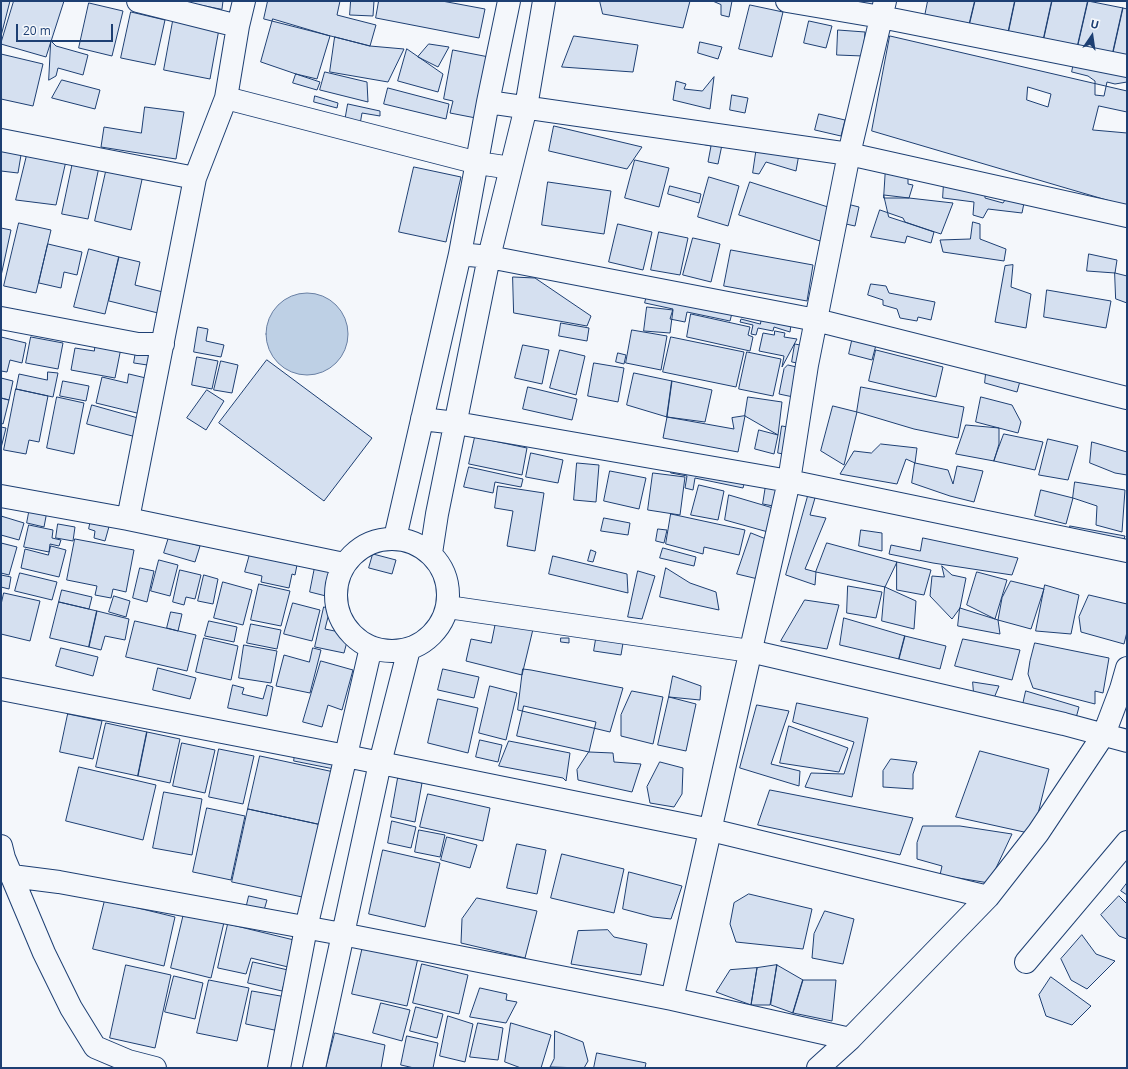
<!DOCTYPE html>
<html>
<head>
<meta charset="utf-8">
<style>
  body { margin:0 }
  #map { position:relative; width:1128px; height:1069px; overflow:hidden; background:#f4f7fb; font-family:"Open Sans",sans-serif }
  canvas { display:block }
  .frame { position:absolute; inset:0; border:2px solid #1d3f73; pointer-events:none }
  .north { position:absolute; left:1072px; top:16px; width:40px; height:40px; -webkit-text-stroke:3px #f4f7fb; paint-order:stroke; rotate:13deg; font-size:11px; font-weight:700; line-height:16px; text-align:center; color:#1d3f73 }
  .north::after { content:''; display:block; margin:auto; width:14px; height:18px; background:#1d3f73; clip-path:polygon(50% 0,100% 100%,50% 72%,0 100%) }
  .scale { position:absolute; left:16px; top:24px; width:97px; height:18px; box-sizing:border-box; border:2px solid #1d3f73; border-top:0; padding-left:5px; font-size:12px; line-height:14px; white-space:nowrap; color:#1d3f73; -webkit-text-stroke:3px #f4f7fb; paint-order:stroke }
</style>
</head>
<body>
<div id="map">
<canvas width="1128" height="1069"></canvas>
<div class="frame"></div>
<div class="north">U</div>
<div class="scale">20 m</div>
</div>
<script>
const ctx = document.querySelector('canvas').getContext('2d');
ctx.lineJoin = 'round';
function paint(path, color) { ctx.fillStyle = color; ctx.fill(path, 'evenodd'); }
function stroke(path, color, width, dash) { ctx.strokeStyle = color; ctx.lineWidth = width; ctx.lineCap = dash ? 'butt' : 'round'; ctx.setLineDash(dash || []); ctx.stroke(path); }
const water = new Path2D(`
  M266 334a41 41 0 1 1 82 0a41 41 0 1 1-82 0Z`);
paint(water, '#bed0e5');
stroke(water, '#687fa3', 1);
const building = new Path2D(`
  M1 1H10L1 36Z
  M14 1H64L46 57 1 44Z
  M180 1H223L222 9Z
  M268 1H340L337 15 376 25 370 46 264 19Z
  M351 1H374L373 16 350 15Z
  M379 1H442L485 9 479 38 376 18Z
  M600 1H690L683 28 603 14Z
  M713 1H732L729 17 721 15V5Z
  M835 1H878L876 9Z
  M928 1H975L969 26 925 16Z
  M975 1H1015L1008 34 969 26Z
  M1015 1H1052L1043 42 1008 34Z
  M1052 1H1088L1077 49 1043 42Z
  M1088 1 1123 8 1112 57 1077 49Z
  M89 3 123 11 112 56 79 48Z
  M750 5 783 12 772 57 739 49Z
  M1123 8 1127 9V60L1112 57Z
  M131 12 165 20 155 65 121 58Z
  M273 19 330 36 317 79 296 74 261 62Z
  M173 21 219 29 210 79 164 70Z
  M809 21 832 26 826 48 804 43Z
  M838 30 865 32 863 56 837 55Z
  M574 36 638 45 633 72 562 67Z
  M890 36 1127 91V206L872 131Z
  M335 37 370 46 404 49 388 82 330 72Z
  M51 41 56 46 88 55 83 75 58 68 56 76 49 80Z
  M700 42 722 47 718 59 698 53Z
  M429 44 449 47 438 67 418 57Z
  M407 49 443 74 438 92 398 81Z
  M453 50 494 58 481 119 450 113 453 101 444 99Z
  M1076 53 1127 66V82L1115 84 1107 82 1104 96 1095 95V81L1088 76 1072 72Z
  M1 54 43 64 33 106 1 99Z
  M325 72 367 82 368 102 320 90Z
  M296 74 320 82 317 90 293 83Z
  M714 77 710 109 673 100 676 81 686 84 684 89 702 91Z
  M62 80 100 90 95 109 52 98Z
  M1028 87 1051 94 1048 107 1027 100Z
  M388 88 449 104 446 119 384 104Z
  M732 95 748 98 745 113 730 110Z
  M315 96 338 103 337 108 314 102Z
  M348 104 380 111V116L362 113 359 130 345 121Z
  M1099 106 1127 112V133L1093 130Z
  M145 107 184 112 176 159 101 147 104 127 141 133Z
  M819 114 845 120 841 136 815 130Z
  M554 126 642 147 627 169 549 151Z
  M723 140 718 164 708 162 711 146 697 143Z
  M1 145 22 149 18 173 1 171Z
  M757 146 799 154 796 171 766 162 759 174 753 173Z
  M28 151 66 161 56 205 16 200Z
  M635 160 669 168 659 207 625 198Z
  M73 162 99 167 88 219 62 214Z
  M886 166 908 174V184L913 185 909 198H884Z
  M107 167 143 175 131 230 95 221Z
  M414 167 461 177 446 242 399 232Z
  M709 177 739 186 728 226 698 217Z
  M548 182 611 191 604 234 542 225Z
  M750 182 831 208 820 241 739 215Z
  M944 182 985 190V198L1003 203 1009 194 1025 198 1022 213 988 209 983 218 973 215 974 202 943 198Z
  M670 186 701 194 699 203 668 194Z
  M884 195 909 198 953 203 941 234 889 217Z
  M851 205 859 207 855 226 846 224Z
  M880 210 903 218 905 222 934 232 931 243 907 236 905 243 871 237Z
  M973 222 980 224V239L1006 249 1004 261 943 252 940 240 970 239Z
  M19 223 51 230 36 293 4 286Z
  M618 224 652 232 643 270 609 262Z
  M1 228 11 230 1 276Z
  M659 232 688 238 680 275 651 270Z
  M693 238 720 244 711 282 683 275Z
  M48 244 82 252 77 275 64 272 61 288 39 283Z
  M89 249 119 257 105 314 74 307Z
  M731 250 813 265 807 301 724 286Z
  M1089 254 1117 260 1115 273 1087 271Z
  M119 257 140 262 135 285 163 292 158 313 109 301Z
  M1013 265 1011 287 1031 294 1026 328 995 322 1005 266Z
  M1115 273 1127 276V303L1116 299Z
  M513 277 535 278 591 316 587 326 514 313Z
  M871 284 886 286 889 293 935 302 931 320 918 317 917 321 900 318 897 309 883 305V300L868 295Z
  M1047 290 1111 301 1106 328 1044 317Z
  M647 295 733 309 730 321 687 312 685 322 670 319 673 309 645 303Z
  M647 307 673 310 670 333 644 331Z
  M763 313 791 325 790 332 774 327 773 331 758 328 756 335 751 334 753 325 740 322 741 319 760 324Z
  M691 314 750 327 748 335 753 337 750 351 687 337Z
  M561 323 589 328 587 341 559 336Z
  M198 327 208 329 206 341 224 345 221 357 194 352Z
  M632 330 667 336 661 370 626 363Z
  M775 331 785 333 784 337 797 339 782 367 784 356 759 351 763 333 774 335Z
  M854 332 876 345 872 360 849 354Z
  M1 337 26 343 22 363 10 360 7 372 1 371Z
  M31 337 63 343 58 369 26 363Z
  M671 337 744 352 736 387 663 372Z
  M96 338 122 343 115 378 71 370 75 348 94 351Z
  M795 344 810 347 806 365 792 362Z
  M137 345 158 349 154 366 134 363Z
  M523 345 549 350 542 384 515 378Z
  M560 350 585 356 576 395 550 388Z
  M876 350 943 367 936 397 869 381Z
  M747 352 781 359 773 396 739 389Z
  M618 353 626 355 624 364 616 362Z
  M988 354 1025 363 1017 392 985 383Z
  M197 357 218 361 212 389 192 385Z
  M267 360 372 438 324 501 219 423Z
  M221 361 238 365 232 393 214 390Z
  M594 363 624 368 618 402 588 396Z
  M788 365 805 369 798 398 779 394 784 369Z
  M48 372 58 373 53 397 16 389 19 374 47 380Z
  M634 373 672 381 667 417 627 405Z
  M129 374 150 379 141 414 96 403 102 377 127 383Z
  M1 378 13 381 9 400 1 398Z
  M63 381 89 386 86 401 60 396Z
  M672 381 712 390 705 422 667 417Z
  M528 387 577 399 572 420 523 409Z
  M861 387 964 407 958 438 914 429 857 412Z
  M16 389 48 396 39 442 29 440 26 454 4 450Z
  M207 390 224 401 206 430 187 418Z
  M57 397 84 403 74 454 47 448Z
  M748 397 782 402 778 435 745 416Z
  M981 397 1012 405 1021 422 1018 433 976 422Z
  M1 398 9 400 3 424 1 423Z
  M92 405 145 420 140 438 87 424Z
  M833 406 857 412 844 465 821 451Z
  M745 416 738 452 663 438 667 417 734 429 732 418Z
  M966 425 999 428V444L994 461 956 454Z
  M782 426 793 428 788 455 778 453Z
  M1 427 6 428 1 448Z
  M759 430 778 435 774 454 755 449Z
  M1004 434 1043 442 1035 470 994 461Z
  M475 437 527 448 522 475 469 464Z
  M1048 439 1078 446 1068 480 1039 475Z
  M1092 442 1127 452V475L1115 473 1090 463Z
  M881 444 917 448 915 463 906 459 897 484 840 474 854 451 871 453Z
  M531 453 563 460 558 483 526 477Z
  M577 463 599 465 596 502 574 500Z
  M915 463 948 470 953 484 957 466 983 471 974 502 950 496 912 483Z
  M672 465 745 480 743 488 695 478 693 490 685 488 687 476 671 473Z
  M469 467 523 479 521 487 495 482 493 493 464 487Z
  M610 471 646 478 639 509 604 501Z
  M653 473 685 477 680 515 648 510Z
  M1075 482 1125 490 1122 532 1096 525 1097 506 1073 498Z
  M699 485 724 491 718 520 691 515Z
  M766 485 781 487 778 507 763 504Z
  M498 486 544 493 535 551 507 546 513 511 495 508Z
  M1041 490 1073 498 1066 524 1035 516Z
  M729 495 773 508 768 532 725 520Z
  M808 496 815 498 810 515 826 518 805 569 816 572 815 585 786 575Z
  M31 502 48 506 44 527 27 523Z
  M671 514 745 530 739 555 704 547 703 554 666 544Z
  M1 516 24 523 19 540 1 535Z
  M604 518 630 523 628 535 601 531Z
  M91 519 110 523 105 541 94 538 95 531 89 529Z
  M58 524 75 527 73 541 56 538Z
  M29 525 53 530 52 538 61 540 59 546 50 544 49 552 24 547Z
  M1070 526 1125 536 1123 542 1071 533Z
  M658 529 667 530 664 543 656 541Z
  M861 530 882 533V551L859 546Z
  M751 533 766 539 758 579 737 574Z
  M169 537 200 546 195 562 164 553Z
  M923 538 1018 558 1012 575 933 563 889 554 891 545 920 551Z
  M75 539 134 550 126 592 113 589 111 598 95 595 97 586 67 580Z
  M1 543 17 547 9 575 1 573Z
  M827 543 897 562 885 587 816 572Z
  M51 546 66 550 59 577 21 568 25 549 48 555Z
  M663 548 696 557 694 566 660 558Z
  M591 550 596 552 593 562 588 561Z
  M250 554 297 565 295 575 292 574 289 588 261 582 262 576 245 572Z
  M373 554 396 560 392 574 369 568Z
  M553 556 627 574 628 593 549 574Z
  M159 560 178 565 170 596 151 591Z
  M897 562 931 570 924 595 897 590Z
  M942 566 952 575 966 578 960 608 952 619 930 596 932 576 944 577Z
  M315 567 332 571 326 596 310 592Z
  M140 568 154 571 147 602 133 598Z
  M666 568 690 583 716 592 719 610 660 597Z
  M180 570 201 575 195 599 186 597 184 605 173 602Z
  M638 571 655 576 642 619 628 617Z
  M977 572 1007 580 995 619 967 605Z
  M20 573 57 582 52 600 15 591Z
  M1 575 11 577 9 589 1 587Z
  M204 575 218 579 213 604 198 601Z
  M1011 581 1044 589 1031 629 998 620 1002 598Z
  M223 582 252 590 243 625 214 618Z
  M259 584 290 591 281 626 251 620Z
  M1045 585 1079 595 1071 634 1036 631Z
  M848 586 882 592 876 618 847 613Z
  M885 587 916 601 914 629 882 621Z
  M62 590 92 597 89 609 59 602Z
  M4 593 40 601 30 641 1 634V605Z
  M1089 595 1127 604V632L1124 644 1081 632 1079 617Z
  M114 596 130 601 126 617 109 612Z
  M805 600 839 605 827 649 781 641Z
  M59 602 97 611 89 647 50 638Z
  M293 603 320 610 312 641 284 634Z
  M324 607 330 609 325 629 349 634 344 653 315 647Z
  M960 608 998 620 1000 634 958 626Z
  M97 611 129 619 125 640 105 636 101 650 89 647Z
  M171 612 182 614 178 631 167 628Z
  M497 617 534 625 522 675 466 661 471 639 491 643Z
  M844 618 905 636 899 659 840 645Z
  M135 621 196 635 187 671 126 657Z
  M209 621 237 627 234 642 205 636Z
  M251 624 281 630 277 649 247 643Z
  M597 633 624 637 621 655 594 651Z
  M905 636 946 646 940 669 899 659Z
  M204 638 238 646 231 680 196 672Z
  M561 638H569V643L561 642Z
  M963 639 1020 650 1012 680 955 666Z
  M1035 643 1109 658 1103 693 1095 691V704L1033 688 1028 674 1030 661Z
  M244 645 277 651 271 683 239 678Z
  M61 648 98 657 93 676 56 666Z
  M313 648 321 650 310 693 276 686 284 655 309 662Z
  M321 661 353 670 342 710 328 705 322 727 303 722Z
  M158 668 196 678 190 699 153 690Z
  M443 669 479 677 474 698 438 690Z
  M523 669 531 670 623 688 610 732 518 710Z
  M673 676 701 686 700 700 669 697Z
  M973 682 999 686 994 698 974 694Z
  M233 685 244 688 242 694 263 699 267 685 273 687 267 716 228 708Z
  M490 686 517 693 506 740 479 733Z
  M632 691 663 697 653 744 621 736V715Z
  M1026 691 1079 707 1076 718 1022 709Z
  M669 697 696 704 686 751 658 745Z
  M438 699 478 708 468 753 428 743Z
  M797 703 868 718 852 797 805 787 811 773 844 774 854 742 793 722Z
  M757 705 789 711 771 764 800 771 799 786 740 768Z
  M524 706 596 722 589 752 517 736Z
  M68 714 102 721 93 759 60 752Z
  M106 723 147 732 138 776 96 767Z
  M789 726 848 748 839 772 780 763Z
  M147 732 180 739 170 783 138 776Z
  M480 740 502 745 498 762 476 757Z
  M509 741 570 753 566 781 563 778 499 766Z
  M182 743 215 750 205 793 173 786Z
  M296 748 336 761 334 769 294 761Z
  M219 749 254 756 243 804 209 797Z
  M980 751 1049 769 1033 834 956 817Z
  M589 752 613 753 614 762 641 764 632 792 578 780 577 770Z
  M260 756 334 772 322 825 248 809Z
  M891 759 917 762 913 774V789L883 787V771Z
  M660 762 683 768 682 794 674 807 650 803 647 787Z
  M79 767 156 785 143 840 66 821Z
  M398 778 422 783 415 822 391 817Z
  M770 790 913 818 900 855 758 825Z
  M164 792 202 799 192 855 153 848Z
  M428 794 490 808 483 841 420 827Z
  M207 808 245 816 231 880 193 872Z
  M248 809 322 825 307 898 232 882Z
  M392 821 416 827 411 848 388 843Z
  M923 826H960L1012 834 989 883 940 875 942 866 917 859V843Z
  M419 830 445 835 440 857 415 852Z
  M447 837 477 845 470 868 441 860Z
  M517 844 546 850 537 894 507 888Z
  M383 850 440 863 425 927 369 914Z
  M562 854 624 869 614 913 551 898Z
  M629 872 682 886 671 919 653 917 623 909Z
  M1127 883V895L1121 891Z
  M749 894 812 909 803 949 736 942 730 924 734 903Z
  M249 896 267 900 262 917 245 913Z
  M1119 896 1127 904V939L1119 936 1101 915Z
  M477 898 537 911 525 958 461 943 462 919Z
  M105 900 175 917 164 966 93 949Z
  M185 909 225 918 211 978 171 968Z
  M825 911 854 919 843 964 812 958 814 934Z
  M228 924 294 940 288 967 251 958 246 974 218 968Z
  M608 930 614 937 647 944 641 975 571 964 578 931Z
  M1082 935 1096 954 1115 961 1087 989 1071 980 1061 959Z
  M363 946 418 958 407 1006 352 994Z
  M253 962 288 970 282 991 248 983Z
  M422 964 468 975 459 1014 413 1003Z
  M126 965 171 975 155 1048 110 1038Z
  M777 965 770 1005H751L757 968Z
  M777 965 803 980 793 1013 771 1005Z
  M757 968 751 1005 716 992 730 970Z
  M174 976 203 983 195 1019 165 1012Z
  M1051 977 1091 1006 1072 1025 1046 1016 1039 995Z
  M209 980 249 988 237 1041 197 1033Z
  M803 980H836L832 1021 793 1013Z
  M480 988 507 994 506 1000 517 1002 506 1023 470 1017Z
  M252 991 286 997 279 1031 246 1024Z
  M381 1003 410 1010 402 1041 373 1033Z
  M416 1007 443 1014 437 1038 410 1031Z
  M448 1016 473 1024 465 1062 440 1056Z
  M478 1023 503 1028 498 1060 470 1057Z
  M511 1023 551 1035 541 1068H521L505 1062Z
  M555 1031 583 1042 588 1061 584 1068 550 1067 554 1059Z
  M335 1033 385 1045 381 1068H326Z
  M407 1036 438 1043 433 1068H414L401 1065Z
  M597 1053 646 1063 645 1068H594Z`);
paint(building, '#d5e0f0');
stroke(building, '#1d3f73', 1);
const minor = new Path2D(`
  M138 1 238 26
  M787 1 881 17 1127 66
  M226 98 478 163 511 168
  M488 102 849 154 1127 216
  M1 140 195 178
  M460 254 489 257 816 320 1127 398
  M1 318 138 344H163
  M422 419 456 423 789 481 1127 551
  M1 496 128 519 344 564
  M128 519 195 178 226 98 238 26 244 1
  M395 538 460 254 488 102 509 1
  M336 595a56 56 0 1 1 112 0a56 56 0 1 1-112 0Z
  M431 553 437 514 489 257 526 107 544 1
  M448 607 750 651 1064 724 1127 741
  M1 689 346 756 711 830 988 897
  M1 846 4 858 44 953 71 1008 95 1047 128 1061 155 1068
  M12 876 59 882 342 934 672 999 850 1039
  M1026 962 1127 842
  M672 999 789 481 807 365 849 154 885 1
  M279 1068 306 928 371 647
  M314 1068 380 763 409 649
  M818 1068 850 1039 988 897 1038 833 1104 734 1121 689 1127 668`);
stroke(minor, '#1d3f73', 24);
stroke(minor, '#f4f7fb', 22);
</script>
</body>
</html>
